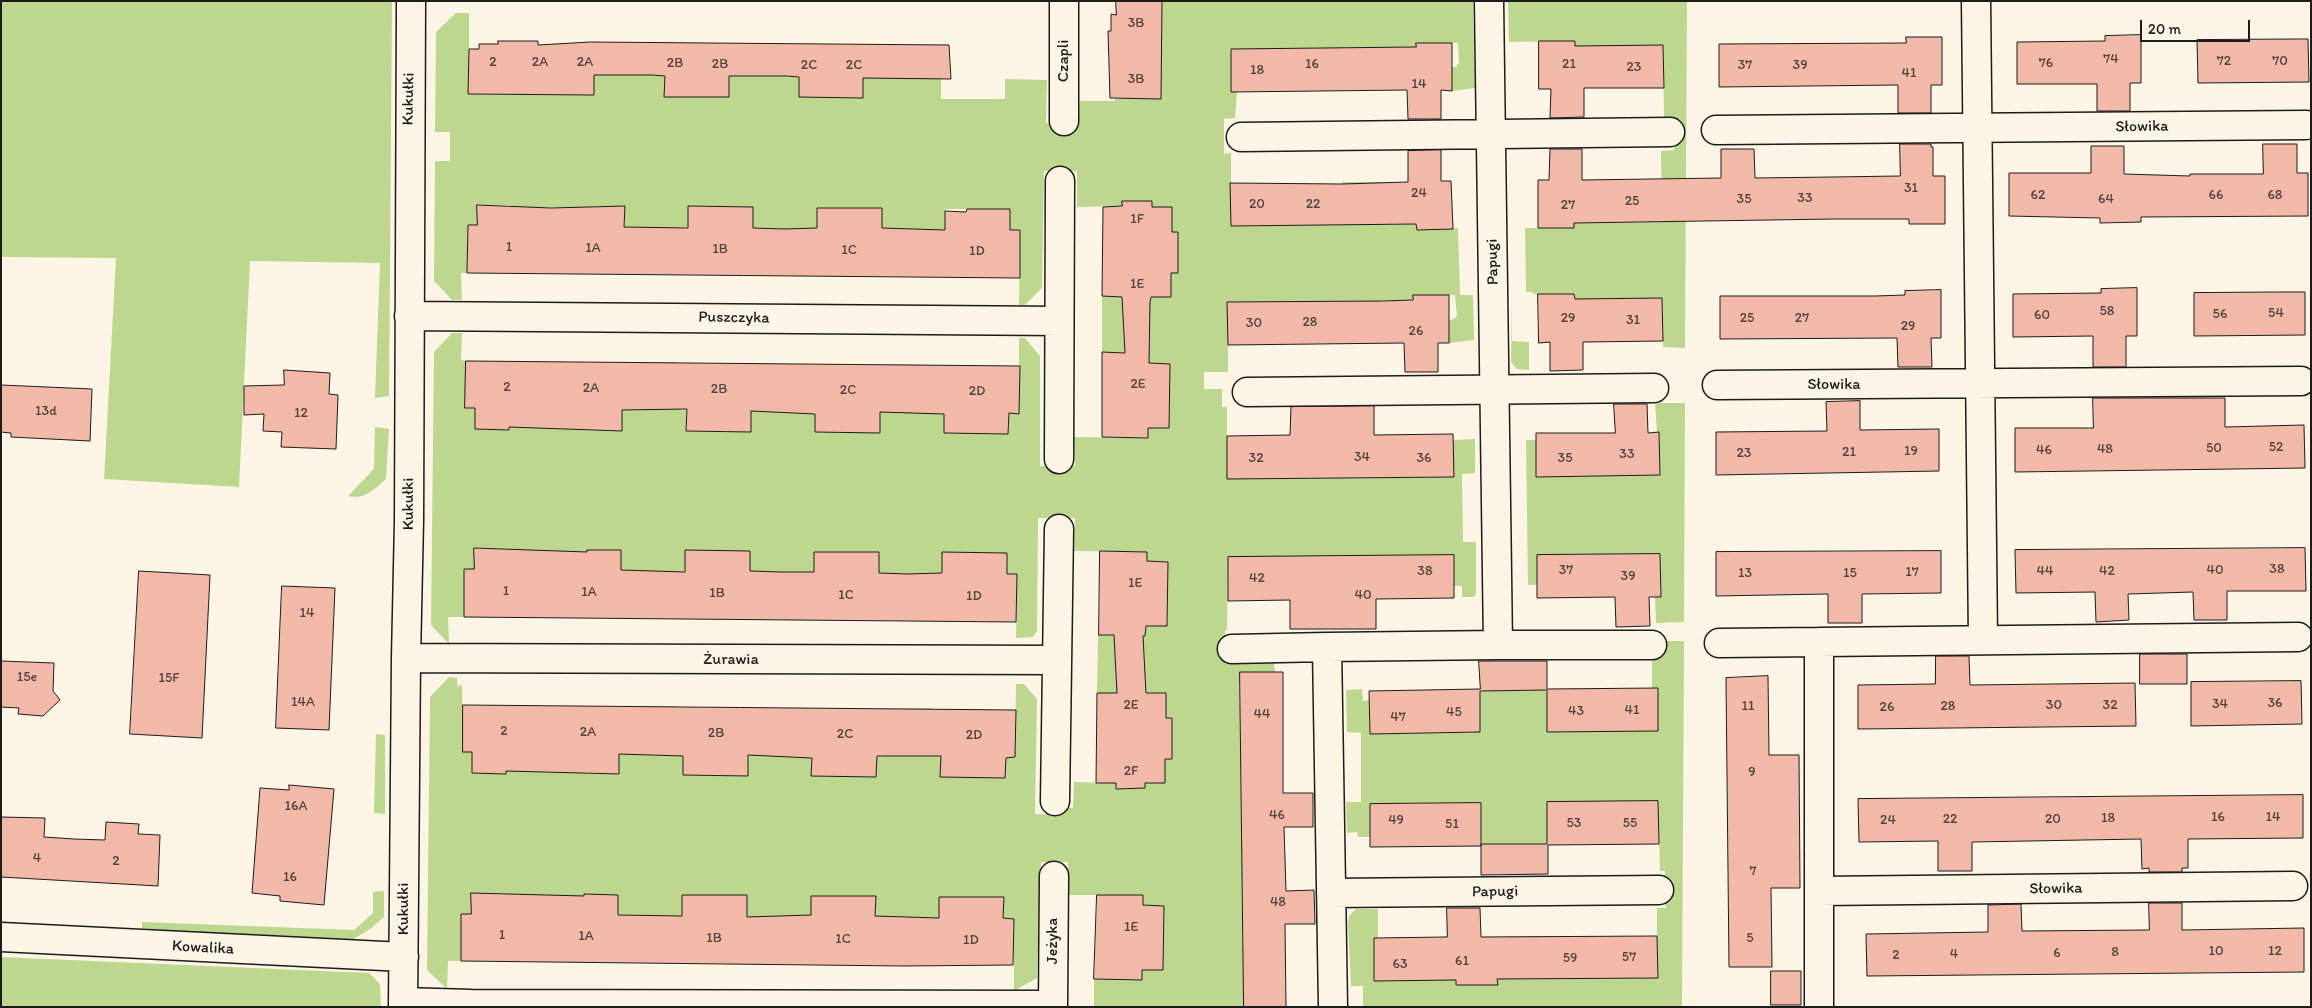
<!DOCTYPE html>
<html>
<head>
<meta charset="utf-8">
<style>
  body { margin:0 }
  #map { position:relative; width:2312px; height:1008px; overflow:hidden; background:#fcf5e5; font-family:Itim,sans-serif }
  canvas { display:block }
  .frame { position:absolute; inset:0; border:2px solid #1c1c1c; pointer-events:none }
  .scale { position:absolute; left:2140px; top:20px; width:110px; height:22px; box-sizing:border-box; border:2px solid #1c1c1c; border-top:0; padding-left:6px; font-size:15px; line-height:18px; white-space:nowrap; color:#1c1c1c; -webkit-text-stroke:4px #fcf5e5; paint-order:stroke }
</style>
</head>
<body>
<div id="map">
<canvas width="2312" height="1008"></canvas>
<div class="frame"></div>
<div class="scale">20 m</div>
</div>
<script>
const ctx = document.querySelector('canvas').getContext('2d');
ctx.lineJoin = 'round';
function paint(path, color) { ctx.fillStyle = color; ctx.fill(path, 'evenodd'); }
function stroke(path, color, width, dash) { ctx.strokeStyle = color; ctx.lineWidth = width; ctx.lineCap = dash ? 'butt' : 'round'; ctx.setLineDash(dash || []); ctx.stroke(path); }
function write(font, color, halo, rows, align = 'center') {
  ctx.font = font + ' Itim,sans-serif'; ctx.lineWidth = 4.5; ctx.setLineDash([]); ctx.textBaseline = 'middle'; ctx.strokeStyle = halo; ctx.fillStyle = color; for (const [text, x, y, turn = 0] of rows) {
    ctx.save(); ctx.translate(x, y); ctx.rotate((+turn || 0) * Math.PI / 180); ctx.textAlign = isNaN(turn) ? turn : align; if (halo) ctx.strokeText(text, 0, 0); ctx.fillText(text, 0, 0); ctx.restore();
  }
}
paint(new Path2D(`
  M1 1H392L389 396 375 398 380 263 250 261 239 487 104 479 116 258 1 257Z
  M1162 1H1473L1475 88 1452 91V67H1457V64H1459L1458 43H1416V47L1231 49V91L1237 92 1235 118 1224 119V154L1231 153V226L1342 225V182H1385L1386 225 1416 224 1417 230 1458 228 1460 295H1473L1474 340 1449 343V320L1454 319 1457 316 1455 295H1413V300H1382V341L1339 301 1228 302V372H1204V389H1222V407H1227V479L1453 477V440L1475 439V473L1462 474 1463 542H1476V594L1474 597H1462V586H1454V556L1228 558 1227 630H1225V664L1274 663 1275 672H1240V731L1275 730 1241 772V838H1276L1275 880H1242L1243 946H1276V986H1243V1007H1094V979L1141 980 1142 970H1163L1164 906 1143 905V895H1067L1068 862H1041L1037 978 1014 991V919L1003 918V897H939V918H875L876 897 811 896V917L756 964 757 917H747V895H682V916L618 915V895L584 894V900H505V893H471V914H461V961H448L447 989 427 970 430 697 449 677 457 678V686L462 685 463 752H472V772L505 774 506 767C533 773 558 774 585 768V774H618L619 754H629L630 707 674 706V754H683V775L747 776 748 755 783 709 803 708 802 755H812L811 776 876 777 877 757 887 756V709L932 708 931 756H941L940 777 1005 778 1006 758 1015 757 1016 684H1024L1037 699 1035 814H1057L1058 808H1073L1074 782 1116 783V789L1145 788V783H1165V759L1172 758V718H1166L1146 693V688L1117 687V693H1097L1098 635 1145 636 1146 626H1167L1168 562 1147 561V552L1074 551 1075 518H1038L1037 631 1033 637 1016 638 1017 575 1007 574 1006 553 942 552V573L932 621 888 573H879L878 552H814V573L750 572V551L685 550V571L675 572V619L621 570V550H588L587 556 508 549 474 548V569L464 570V617H448L449 644 431 625 434 352 452 333H462L461 360 466 361V408H475V429L509 430V423L588 424 589 430 622 431V410H632L633 362H677V409L686 410V431L750 432 751 411H761L783 364H806L805 411H815V432L879 433 880 412H890L891 364 935 365 934 412H944V433L1008 434 1009 413H1019V338H1025L1040 356V466H1075L1074 437 1147 438 1148 428H1169L1170 364 1149 363V353L1102 352V296L1122 297V302H1151V297H1171V273L1178 232H1172L1152 207V201L1122 206 1077 207V171H1044L1042 288 1025 305H1019L1020 231 1010 230V209H946L945 230H935V277H892V229H882V208H817V228L807 276 763 228H753V207L689 206 688 227 678 228V275L634 274 635 227H624V206H591V212C564 206 538 206 511 211V205H478L477 225 468 226 467 273H461L462 300H452L434 281 435 161H450V132H435L436 32 456 13H469V94L507 95 508 74H530V95H594V75H607V42L652 43V75L665 76 664 96 729 76H741L742 43 786 44V77H799V97L863 98V78L876 77V44L928 45 941 79V99H1005V79L1047 80 1046 123H1079L1080 101H1115V99L1160 98 1141 38H1162Z
  M1508 1H1687L1685 348 1663 347 1662 299H1575L1574 294H1533V292H1526L1525 228H1574V223L1662 222 1661 151 1674 150 1673 117H1664L1663 46H1575V41L1509 42Z
  M1512 298V341L1529 342V370L1517 369 1511 362Z
  M1655 403H1685L1684 622 1656 623 1655 597H1661L1660 554 1537 555V585H1528L1526 440H1536V476L1660 475Z
  M375 427 389 429 386 479C374 489 365 500 348 496L374 469Z
  M1659 641H1684L1682 1007H1363V986H1351L1348 922 1349 916 1356 909H1378V938L1374 939V981L1456 980 1498 984 1492 937 1540 936 1541 979 1657 978V908H1666L1665 871H1660L1658 801 1601 802 1547 844H1481L1480 803 1370 804V837H1358L1357 832 1347 833 1346 802H1361V733L1347 732 1346 690 1362 689 1363 701 1369 700 1370 734 1480 732V691L1547 690V732L1658 731V688H1652V659H1659Z
  M376 734 385 735V814L374 813Z
  M384 891V917L370 929 352 940 182 935 170 931 142 928V922L354 930 373 913V892Z
  M1 957 369 973 380 984 381 1007H1Z`), '#bdd78e');
const building = new Path2D(`
  M1116 1H1162L1161 99 1110 98 1108 31H1111V14L1116 15Z
  M2141 35V83H2130V111H2097V84H2017V42L2105 41V36Z
  M1906 37H1942V85H1931V113H1898V85L1719 87V44L1906 43Z
  M2294 39H2308L2309 82 2198 83 2197 40Z
  M498 41H538V45L590 42 949 45 951 79 863 78V98L799 97V77L786 76H729V97H664L665 76 652 75H594V95L468 94 469 49H479V44H498Z
  M1539 41H1575V46L1663 45 1664 88H1584V117L1550 118 1551 89H1539Z
  M1416 43H1452V91L1441 90V119H1408L1407 90 1231 92V49L1416 47Z
  M1900 144H1931V147H1933V176H1945V224H1909V219H1834L1574 223V228H1538V180H1549L1550 149H1582V180L1721 178V149H1754L1755 178 1833 177 1900 176Z
  M2263 144H2297V173H2308V216L2141 217V222L2100 223V218L2009 216V173H2091V146H2124V174L2190 176V174H2263Z
  M1441 150V181H1451L1453 229 1417 230 1416 224 1231 226 1230 183 1342 184 1408 182V151Z
  M1122 201H1152V207H1172V232H1178V273H1171V297H1151L1150 302 1149 363 1170 364 1169 428H1148V438L1102 437V352L1125 353 1122 297 1102 296 1103 207 1122 206Z
  M477 205 551 208 625 206 624 227 688 228V206L753 207V228L785 229 817 228V208H882V228L945 230V211L966 212 967 209H1010V230H1020V278L467 273 468 225H477Z
  M2137 288V336H2126V367H2093V336L2013 337V294L2101 293V289Z
  M1941 290V338H1931L1932 367H1898L1897 338 1720 339V296H1875L1905 295V291Z
  M2274 292H2305V335L2194 336V293Z
  M1538 294H1574L1575 299 1662 298 1663 341 1583 342V370L1550 371V342L1539 343Z
  M1413 295H1449V343H1438V372H1405L1404 343 1228 345 1227 302 1382 301 1413 300Z
  M466 361 1020 366 1019 414 1009 413 1008 434 944 433V414L880 412V433L815 432V414L751 411V432L686 431 687 409 622 410V431L509 427V430L475 429V408H465Z
  M284 370 330 373 329 394 338 395 336 449 281 447 282 432 263 431 264 414 244 415V386L284 385Z
  M1 385 92 389 90 441 11 437V433L1 432Z
  M2093 398H2225V427L2304 425 2305 468 2015 472V428H2093Z
  M1860 401V430L1939 429V471L1716 475V432L1827 431 1826 402Z
  M1614 404H1647L1648 433 1659 432 1660 475 1536 477V433H1615Z
  M1374 406V435L1453 434 1454 477 1227 479V436L1290 435 1291 407Z
  M474 548 587 552V550H621V570L685 572V550L750 551V571L781 572H814V552H879V573L907 574 942 573V552L1007 553V574H1017L1016 622 464 617V569H474Z
  M2305 548 2306 591H2227V620H2194L2193 592 2128 594 2129 620 2096 622 2095 592 2016 593 2015 550Z
  M1100 551 1147 552V561L1168 562 1167 626H1146L1145 636H1143L1146 693H1166V718H1172V759H1165V783H1145V788L1116 789V783H1096L1097 693H1117L1114 635H1099Z
  M1941 551V593L1862 594V623H1828V594L1716 596V552Z
  M1660 554 1661 597H1649L1650 626 1616 627 1615 597 1537 598V555Z
  M1454 555V598L1376 599V629H1290V600L1228 601V557Z
  M139 571 210 575 202 738 130 734Z
  M282 586 335 588 329 730 276 728Z
  M2140 654H2187V684H2140Z
  M1936 656H1969L1970 685 2135 683 2136 726 1858 729V685L1935 684Z
  M1 661 54 663 53 691 60 700 43 716 18 714 19 708 1 707Z
  M1479 661H1547V689L1658 688V731L1547 732V690L1480 691V732L1370 734 1369 691 1480 689Z
  M1240 672H1283V793H1313V827H1284L1286 891 1314 890 1315 924H1285L1286 1007H1244Z
  M1768 676 1769 755H1799L1800 888H1771L1772 967H1729L1726 678Z
  M2301 681 2302 724 2191 726V682Z
  M463 705 1016 710 1015 757 1006 758 1005 778 940 777 941 756H877L876 777 811 776 812 758 748 755V776L683 775V756L619 754V774L506 771V774L472 773V752H463Z
  M289 785 334 789 324 905 280 901V896L252 893 260 788 289 790Z
  M2303 795V838L2188 839V868H2182V872H2149V868L2142 869 2141 839 1972 842V871H1938V841L1859 842 1858 799Z
  M1658 801 1659 844 1548 845V874L1481 875V844H1547V802Z
  M1481 803V846L1370 847V804Z
  M1 817 45 818 44 837 74 839 105 840 106 822 139 824 138 834 160 835 158 886 1 877Z
  M471 893 584 896V894L618 895V915L682 916V895H747V917L811 915V896H876L875 916 939 918V897H1004L1003 918 1014 919 1013 965 903 966 461 961V914H471Z
  M1097 895H1143V905L1164 906 1163 970H1142V980L1094 979Z
  M2149 903H2182V930L2304 928V972L1867 976 1866 934 1988 932V905L2021 904 2022 931 2149 930Z
  M1447 908H1480L1481 937 1657 936 1658 978 1497 979 1498 985H1456V980L1374 981V938L1447 937Z
  M1771 971H1801V1005H1771Z`);
paint(building, '#f2b9a9');
stroke(building, '#1c1c1c', 1);
const street = new Path2D(`
  M1976 1 1983 639
  M1064 121V1
  M1716 130 2306 125
  M1241 137 1670 132
  M409 316 1059 321
  M1717 385 2301 381
  M1247 392 1654 388
  M1059 459 1060 181
  M1719 643 1819 642
  M1498 645H1652
  M1232 649 1327 647
  M406 658 1057 660
  M1055 801 1059 529
  M1819 891 2293 886
  M1331 893 1659 890
  M1 937 404 957
  M403 1002 471 1004 1053 1005
  M403 1007 406 658 409 521 411 1
  M1053 1007 1054 876
  M1333 1007 1327 647 1498 645 1489 1
  M1819 1007V642L2298 637`);
stroke(street, '#1c1c1c', 31);
stroke(street, '#fcf5e5', 28);
write('14px', '#52433f', null, [
  ["3B",1136,23],
  ["74",2111,59],
  ["72",2224,61],
  ["70",2280,61],
  ["2",493,62],
  ["2A",540,62],
  ["2A",585,62],
  ["2B",675,63],
  ["76",2046,63],
  ["2B",720,64],
  ["16",1312,64],
  ["21",1569,64],
  ["2C",809,65],
  ["2C",854,65],
  ["37",1745,65],
  ["39",1800,65],
  ["23",1634,67],
  ["18",1257,70],
  ["41",1909,73],
  ["3B",1136,79],
  ["14",1419,84],
  ["31",1911,188],
  ["24",1419,193],
  ["62",2038,195],
  ["66",2216,195],
  ["68",2275,195],
  ["33",1805,198],
  ["35",1744,199],
  ["64",2106,199],
  ["25",1632,201],
  ["20",1257,204],
  ["22",1313,204],
  ["27",1568,205],
  ["1F",1137,219],
  ["1",509,247],
  ["1A",593,248],
  ["1B",720,249],
  ["1C",849,250],
  ["1D",977,251],
  ["1E",1137,284],
  ["58",2107,311],
  ["54",2276,313],
  ["56",2220,314],
  ["60",2042,315],
  ["29",1568,318],
  ["25",1747,318],
  ["27",1802,318],
  ["31",1633,320],
  ["28",1310,322],
  ["30",1254,323],
  ["29",1908,326],
  ["26",1416,331],
  ["2E",1138,384],
  ["2",507,387],
  ["2A",591,388],
  ["2B",719,389],
  ["2C",848,390],
  ["2D",977,391],
  ["13d",46,411],
  ["12",301,413],
  ["52",2276,447],
  ["50",2214,448],
  ["48",2105,449],
  ["46",2044,450],
  ["19",1911,451],
  ["21",1849,452],
  ["23",1744,453],
  ["33",1627,454],
  ["34",1362,457],
  ["32",1256,458],
  ["36",1424,458],
  ["35",1565,458],
  ["38",2277,569],
  ["37",1566,570],
  ["40",2215,570],
  ["38",1425,571],
  ["44",2045,571],
  ["42",2107,571],
  ["17",1912,572],
  ["13",1745,573],
  ["15",1850,573],
  ["39",1628,576],
  ["42",1257,578],
  ["1E",1135,583],
  ["1",506,591],
  ["1A",589,592],
  ["1B",717,593],
  ["1C",846,595],
  ["40",1363,595],
  ["1D",974,596],
  ["14",307,613],
  ["15e",27,677],
  ["15F",169,678],
  ["14A",303,702],
  ["36",2275,703],
  ["34",2220,704],
  ["2E",1131,705],
  ["30",2054,705],
  ["32",2110,705],
  ["11",1748,706],
  ["28",1948,706],
  ["26",1887,707],
  ["41",1632,710],
  ["43",1576,711],
  ["45",1454,712],
  ["44",1262,714],
  ["47",1398,717],
  ["2",504,731],
  ["2A",588,732],
  ["2B",716,733],
  ["2C",845,734],
  ["2D",974,735],
  ["2F",1131,771],
  ["9",1752,772],
  ["16A",296,806],
  ["46",1277,815],
  ["16",2218,817],
  ["14",2273,817],
  ["18",2108,818],
  ["22",1950,819],
  ["20",2053,819],
  ["49",1396,820],
  ["24",1888,820],
  ["53",1574,823],
  ["55",1630,823],
  ["51",1452,824],
  ["4",37,858],
  ["2",116,861],
  ["7",1753,871],
  ["16",290,877],
  ["48",1278,902],
  ["1E",1131,927],
  ["1",502,935],
  ["1A",586,936],
  ["1B",714,938],
  ["5",1750,938],
  ["1C",843,939],
  ["1D",971,940],
  ["10",2216,951],
  ["12",2275,951],
  ["8",2115,952],
  ["6",2057,953],
  ["4",1954,954],
  ["2",1896,955],
  ["57",1629,957],
  ["59",1570,958],
  ["61",1462,961],
  ["63",1400,964]
]);
write('16px', '#1c1c1c', '#fcf5e5', [
  ["Czapli",1064,61,-90],
  ["Kukułki",409,99,-89],
  ["Słowika",2142,127,-1],
  ["Papugi",1493,262,-91],
  ["Puszczyka",734,318,1],
  ["Słowika",1834,385],
  ["Kukułki",409,504,-90],
  ["Żurawia",731,660],
  ["Słowika",2056,889,-1],
  ["Papugi",1495,892,-1],
  ["Kukułki",404,909,-90],
  ["Jeżyka",1053,941,-90],
  ["Kowalika",203,948,3]
]);
</script>
</body>
</html>
